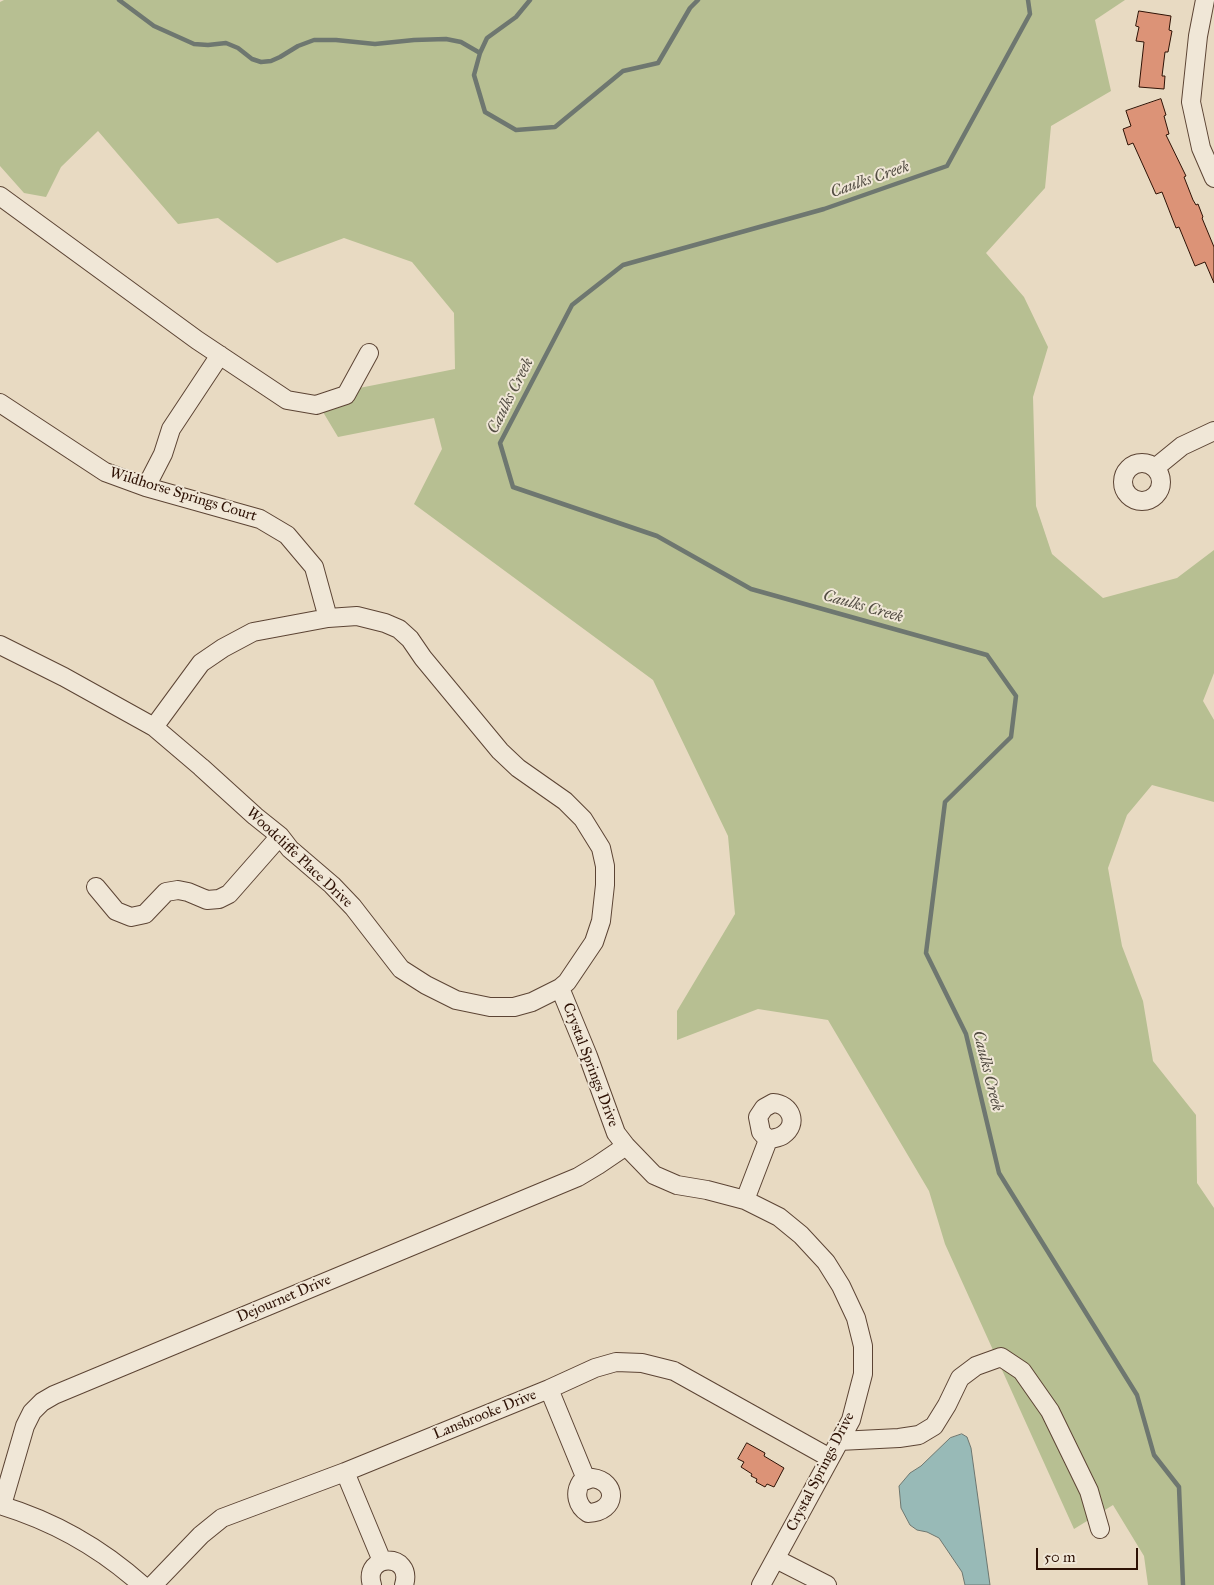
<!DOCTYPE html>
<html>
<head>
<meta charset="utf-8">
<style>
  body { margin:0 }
  #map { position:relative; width:1214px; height:1585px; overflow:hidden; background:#e8dac2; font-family:"IM FELL Great Primer",serif }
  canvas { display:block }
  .scale { position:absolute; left:1036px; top:1548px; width:102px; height:22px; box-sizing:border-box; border:2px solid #2e1205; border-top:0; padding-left:6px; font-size:15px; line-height:18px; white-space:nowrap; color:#2e1205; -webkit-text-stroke:4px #f0e7d7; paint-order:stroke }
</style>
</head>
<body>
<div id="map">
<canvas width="1214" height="1585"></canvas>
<div class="scale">50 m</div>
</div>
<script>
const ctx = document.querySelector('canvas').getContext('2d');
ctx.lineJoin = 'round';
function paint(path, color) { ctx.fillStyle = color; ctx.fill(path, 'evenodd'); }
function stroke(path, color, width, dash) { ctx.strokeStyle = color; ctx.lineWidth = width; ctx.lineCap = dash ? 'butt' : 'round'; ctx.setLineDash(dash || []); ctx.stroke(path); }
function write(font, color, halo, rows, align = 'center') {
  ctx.font = font + ' "IM FELL Great Primer",serif'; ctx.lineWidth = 4; ctx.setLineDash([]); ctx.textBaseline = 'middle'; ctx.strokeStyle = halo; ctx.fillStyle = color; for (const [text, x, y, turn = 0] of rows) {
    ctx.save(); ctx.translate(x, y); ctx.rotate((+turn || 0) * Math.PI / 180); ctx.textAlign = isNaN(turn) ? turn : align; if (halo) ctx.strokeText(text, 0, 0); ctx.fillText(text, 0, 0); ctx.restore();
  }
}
paint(new Path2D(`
  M4 0H1125L1095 20 1111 91 1051 126 1045 188 986 253 1024 297 1048 347 1033 397 1036 506 1052 554 1103 598 1177 578 1214 550V673L1203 701 1214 720V802L1152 785 1127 815 1108 868 1122 946 1143 1001 1153 1061 1196 1115 1197 1183 1214 1208V1585H1148L1144 1556 1113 1505 1074 1529 945 1244 929 1191 828 1020 758 1009 677 1040V1011L735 914 728 836 653 680 414 504 442 449 434 418 338 437 314 397 455 369 454 313 412 262 344 238 277 263 218 218 178 224 98 131 61 167 46 197 24 193 0 166V2Z`), '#b7bf92');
const water = new Path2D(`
  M962 1434 967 1437 971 1448 990 1585H965L962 1572 939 1538 927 1532 917 1530 910 1525 901 1508 899 1486 910 1473 921 1466 950 1438Z`);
paint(water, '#98bab7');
stroke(water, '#6e7770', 1);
stroke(new Path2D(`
  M119 0 154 26 194 44 208 45 226 43 238 48 252 59 261 62 271 61 280 57 298 46 314 40H336L375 44 414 40 446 39 461 42 480 53
  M530 0 516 17 487 38 480 53 474 75 485 112 516 130 555 127 623 71 658 63 690 8 698 0
  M1028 0 1030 14 947 166 824 209 623 265 572 305 500 443 513 487 657 536 751 589 987 655 1016 696 1011 737 945 802 926 953 966 1034 999 1173 1137 1395 1154 1455 1179 1487 1183 1585`), '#6e7770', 4.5);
const building = new Path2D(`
  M1139 11 1171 16 1169 30 1172 31 1168 52H1165L1162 76H1165L1164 89 1139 87 1144 42 1136 41 1139 27 1136 26Z
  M1161 99 1166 115 1164 116 1169 134 1166 135 1186 176 1184 177 1193 200 1196 205 1198 204 1203 217 1202 218 1214 247V283L1205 262 1195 266 1179 227 1176 228 1162 192 1156 194 1133 143 1128 145 1123 129 1131 126 1126 111Z
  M747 1443 765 1453 764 1456 784 1468 774 1487 767 1484 765 1487 756 1482 757 1479 751 1476 752 1474 741 1467 744 1462 738 1459Z`);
paint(building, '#dc9377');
stroke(building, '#2e1205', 1);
const minor = new Path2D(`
  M1205 0 1198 36 1191 102 1201 148 1214 178
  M0 196 197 340 287 400 316 405 346 395 369 353
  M0 403 105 472 146 487 260 519 287 535 314 567 328 618
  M1123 482a19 19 0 1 1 38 0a19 19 0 1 1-38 0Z
  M1155 468 1182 446 1214 431
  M146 487 163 454 171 429 220 355
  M0 645 64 677 154 727 201 767 255 816 280 836 290 849 332 885 353 907 401 969 426 985 456 1000 490 1007H514L532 1002 560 988 567 982 594 942 601 921 605 885V866L601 848 583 819 565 801 518 768 500 751 423 658 410 639 399 629 385 623 357 616 328 618 253 632 223 648 201 663 154 727
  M96 887 116 911 131 917 145 914 166 892 178 890 188 892 207 900 219 899 229 894 280 836
  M560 988 588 1056 616 1133 626 1146 654 1175 677 1185 707 1190 745 1200 779 1217 801 1235 826 1262 841 1286 856 1318 863 1346V1374L851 1420 761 1585
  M773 1103C791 1104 799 1124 783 1135 779 1138 773 1138 768 1140L761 1132 758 1117 764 1108Z
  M745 1200 768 1140
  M549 1389 586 1479
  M839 1441 899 1438 919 1435 934 1426 947 1405 960 1378 976 1366 1001 1357 1022 1371 1050 1411 1089 1491 1100 1529
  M345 1472 382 1561
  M592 1478C618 1481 618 1512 588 1513 577 1506 574 1493 581 1482Z
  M0 1505C53 1521 101 1548 142 1585
  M2 1505 25 1426 32 1412 42 1402 54 1395 578 1177 598 1165 626 1146
  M776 1559 827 1585
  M153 1585 201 1535 222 1518 345 1472 549 1389 595 1368 616 1362 642 1363 674 1371 830 1458
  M372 1585C362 1553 414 1552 404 1585`);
stroke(minor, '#5c4434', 20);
stroke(minor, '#f0e7d7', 18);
write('15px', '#2e1205', '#f0e7d7', [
  ["Wildhorse Springs Court",183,495,17],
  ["Woodcliffe Place Drive",299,858,43],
  ["Crystal Springs Drive",590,1065,69],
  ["Dejournet Drive",284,1299,-23],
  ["Lansbrooke Drive",485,1415,-22],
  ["Crystal Springs Drive",821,1472,-63]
]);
write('italic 16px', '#534d43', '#f0e7d7', [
  ["Caulks Creek",870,180,-19],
  ["Caulks Creek",511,396,-63],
  ["Caulks Creek",863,607,16],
  ["Caulks Creek",987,1071,76]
]);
</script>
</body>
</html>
